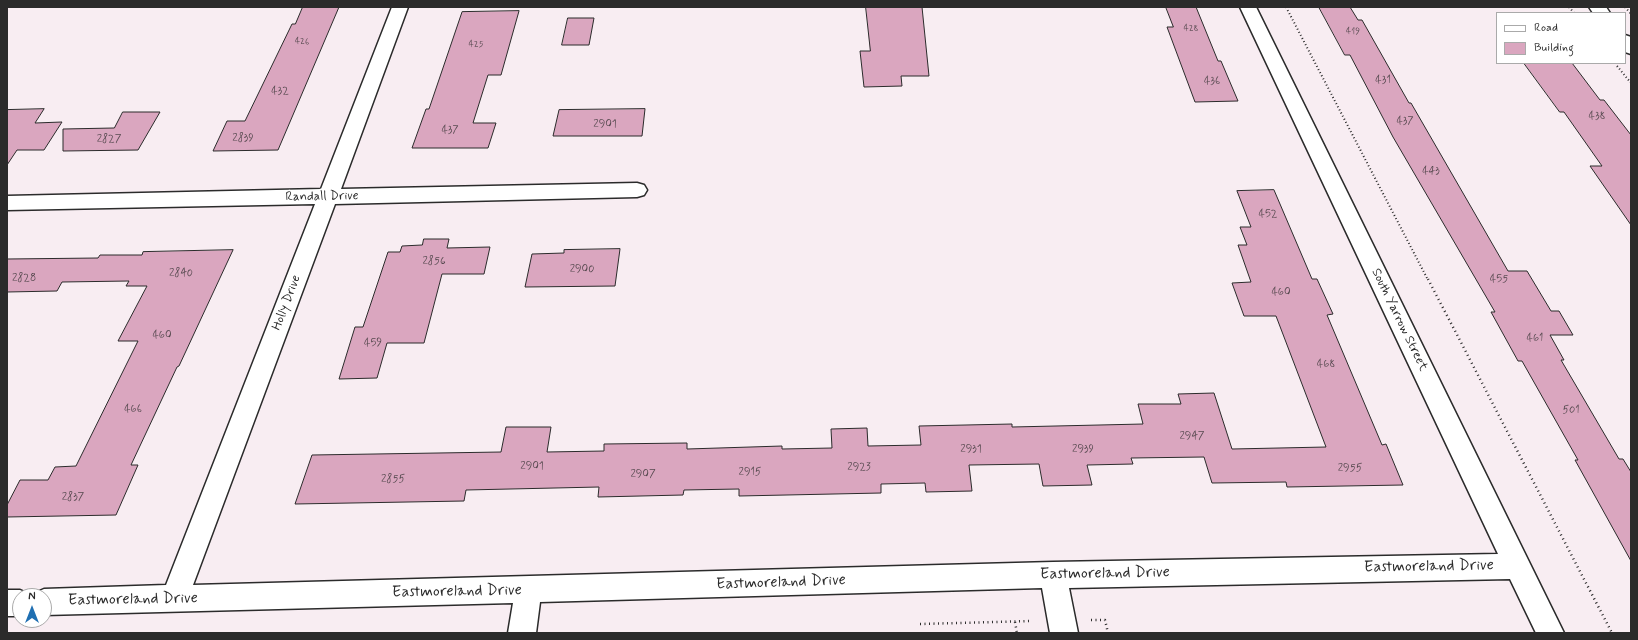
<!DOCTYPE html>
<html>
<head>
<meta charset="utf-8">
<style>
  body { margin:0 }
  #map { position:relative; width:1638px; height:640px; overflow:hidden; background:#f8edf2; font-family:Mynerve,sans-serif }
  canvas { display:block }
  .frame { position:absolute; inset:0; border:8px solid #2b2b2b; pointer-events:none }
  .legend { position:absolute; left:1496px; top:12px; width:130px; height:52px; box-sizing:border-box; background:#fff; border:1px solid #aaa; margin:0; padding:5px 7px; list-style:none; font-size:12px; color:#2b2b2b }
  .legend li { display:flex; align-items:center; gap:8px; height:20px }
  .legend b { width:20px; border:1px solid #aaa }
  .north { position:absolute; left:12px; top:588px; width:40px; height:40px; box-sizing:border-box; background:#fff; border:1px solid #aaa; border-radius:50%; rotate:0deg; font-size:11px; font-weight:700; line-height:16px; text-align:center; color:#2b2b2b }
  .north::after { content:''; display:block; margin:auto; width:14px; height:18px; background:#1f6fb2; clip-path:polygon(50% 0,100% 100%,50% 72%,0 100%) }
</style>
</head>
<body>
<div id="map">
<canvas width="1638" height="640"></canvas>
<div class="frame"></div>
<ul class="legend">
<li><b style="height:5px;background:#fff"></b>Road</li>
<li><b style="height:11px;background:#daa6bf"></b>Building</li>
</ul>
<div class="north">N</div>
</div>
<script>
const ctx = document.querySelector('canvas').getContext('2d');
ctx.lineJoin = 'round';
function paint(path, color) { ctx.fillStyle = color; ctx.fill(path, 'evenodd'); }
function stroke(path, color, width, dash) { ctx.strokeStyle = color; ctx.lineWidth = width; ctx.lineCap = dash ? 'butt' : 'round'; ctx.setLineDash(dash || []); ctx.stroke(path); }
function write(font, color, halo, rows, align = 'center') {
  ctx.font = font + ' Mynerve,sans-serif'; ctx.lineWidth = 3; ctx.setLineDash([]); ctx.textBaseline = 'middle'; ctx.strokeStyle = halo; ctx.fillStyle = color; for (const [text, x, y, turn = 0] of rows) {
    ctx.save(); ctx.translate(x, y); ctx.rotate((+turn || 0) * Math.PI / 180); ctx.textAlign = isNaN(turn) ? turn : align; if (halo) ctx.strokeText(text, 0, 0); ctx.fillText(text, 0, 0); ctx.restore();
  }
}
const building = new Path2D(`
  M303 7H339L278 150 213 151 227 121H245L292 24H295Z
  M866 7H922L929 76H901L902 86 864 87 860 51H870Z
  M1166 7H1196L1218 61H1221L1238 101 1195 102 1167 27H1173Z
  M1319 7H1350L1358 20H1362L1409 103H1411L1508 271H1527L1551 311H1559L1573 335H1550L1564 360H1561L1619 459H1623L1631 472V561L1575 460H1578L1522 361H1518L1491 312H1495L1393 137 1350 55H1345Z
  M519 11 501 75H488L473 123H496L488 148H412L426 109H429L462 12Z
  M568 18H594L589 45H562Z
  M1524 63H1572L1600 100H1604L1631 135V225L1590 166H1602L1564 112H1560Z
  M44 109 35 123 62 122 44 150H17L7 165V110Z
  M645 109 642 136H553L559 110Z
  M123 112H160L138 150 63 151V129L114 128Z
  M1274 190 1312 279H1317L1333 314 1327 315 1382 445 1386 444 1403 485 1287 487 1286 482 1212 483 1204 457 1131 458 1133 464 1087 465 1092 485 1043 486 1039 464 969 465 972 491 926 492 925 483 881 484V493L739 496V489L684 490 683 495 598 497 599 487 466 490 464 501 295 504 312 455 501 452 506 427H551L547 452 604 451V444L687 443V449L782 446V449L832 448 831 429 867 428 868 446 921 445 919 426 1012 424V427L1143 424 1138 404H1181L1178 394 1214 393 1232 449 1326 447 1276 316H1244L1232 283 1251 282 1238 245H1247L1240 227H1251L1237 191Z
  M424 239H449L447 248 490 247 484 274H442L424 343H387L377 378 339 379 355 327H363L388 252H400L402 246 422 245Z
  M620 249 615 286 525 287 532 254 564 253V250Z
  M233 250 179 366 177 367 131 465H138L116 515 7 517V505L20 480H48L55 467 76 466 138 341H118L147 286H126L129 281 62 282 57 291 7 292V259L98 258 100 255H142L143 252Z`);
paint(building, '#daa6bf');
stroke(building, '#2b2b2b', 1);
const minor = new Path2D(`
  M392 7H408L341 189 637 183 644 185 647 190 644 195 637 197 335 204 193 585 1053 562 1498 554 1240 7H1256L1564 633H1536L1510 579 1069 588 1078 633H1050L1042 588 540 602 536 633H508L513 603 44 615V596H33L35 593 44 589 166 585 315 204 7 210V196L321 189Z
  M1589 7H1606L1610 13H1593Z
  M1625 35 1631 37V54L1625 52Z
  M7 590H20L29 594 30 596H20V616H7Z`);
stroke(minor, '#2b2b2b', 3);
stroke(new Path2D(`
  M1286 7 1428 280
  M1569 7 1574 13
  M1625 7 1631 14
  M1617 66 1631 83`), '#2b2b2b', 2, [1, 2.5]);
stroke(new Path2D(`
  M1428 279 1612 633
  M1091 620H1105L1108 633
  M1015 622 1017 633
  M920 624 1032 621`), '#2b2b2b', 2.5, [1, 3.5]);
paint(minor, '#fff');
write('9px', '#574a50', null, [
  ["428",1191,29],
  ["419",1353,32],
  ["426",302,42],
  ["425",476,45]
]);
write('11px', '#574a50', null, [
  ["431",1383,81],
  ["436",1212,82],
  ["432",280,92],
  ["438",1597,117],
  ["437",1405,122],
  ["2901",605,125],
  ["437",450,131],
  ["2839",243,139],
  ["2827",109,140],
  ["443",1431,172],
  ["452",1268,215],
  ["2856",434,262],
  ["2900",582,270],
  ["2840",181,274],
  ["2828",24,279],
  ["455",1499,280],
  ["460",1281,293],
  ["460",162,336],
  ["461",1535,339],
  ["459",373,344],
  ["468",1326,365],
  ["466",133,410],
  ["501",1571,411],
  ["2947",1192,437],
  ["2931",971,450],
  ["2939",1083,450],
  ["2901",532,467],
  ["2923",859,468],
  ["2955",1350,469],
  ["2915",750,473],
  ["2907",643,475],
  ["2855",393,480],
  ["2837",73,498]
]);
write('13px', '#2b2b2b', '#fff', [
  ["Randall Drive",322,197,-1],
  ["Holly Drive",287,303,-69],
  ["South Yarrow Street",1399,320,64]
]);
write('16px', '#2b2b2b', '#fff', [
  ["Eastmoreland Drive",1429,567,-1],
  ["Eastmoreland Drive",1105,574,-1],
  ["Eastmoreland Drive",781,583,-2],
  ["Eastmoreland Drive",457,592,-1],
  ["Eastmoreland Drive",133,600,-1]
]);
</script>
</body>
</html>
